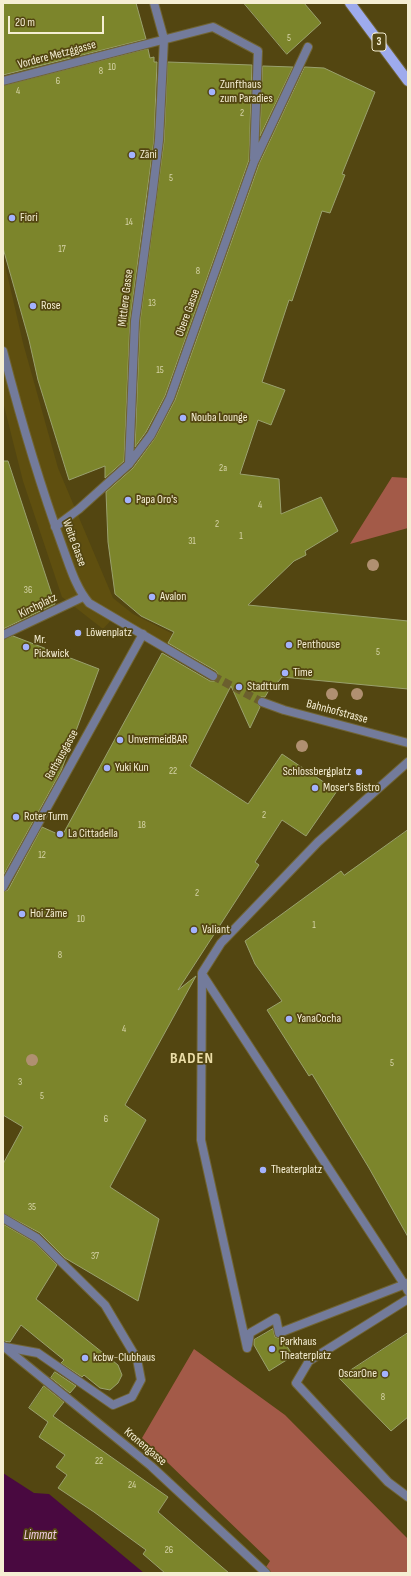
<!DOCTYPE html>
<html>
<head>
<meta charset="utf-8">
<style>
  body { margin:0 }
  #map { position:relative; width:411px; height:1576px; overflow:hidden; background:#534611; font-family:"Sofia Sans Condensed",sans-serif }
  canvas { display:block }
  .frame { position:absolute; inset:0; border:4px solid #f5eed3; pointer-events:none }
  .scale { position:absolute; left:8px; top:16px; width:96px; height:18px; box-sizing:border-box; border:2px solid #f5eed3; border-top:0; padding-left:5px; font-size:12px; line-height:14px; white-space:nowrap; color:#f5eed3; -webkit-text-stroke:3px #534611; paint-order:stroke }
</style>
</head>
<body>
<div id="map">
<canvas width="411" height="1576"></canvas>
<div class="frame"></div>
<div class="scale">20 m</div>
</div>
<script>
const ctx = document.querySelector('canvas').getContext('2d');
ctx.lineJoin = 'round';
function paint(path, color) { ctx.fillStyle = color; ctx.fill(path, 'evenodd'); }
function stroke(path, color, width, dash) { ctx.strokeStyle = color; ctx.lineWidth = width; ctx.lineCap = dash ? 'butt' : 'round'; ctx.setLineDash(dash || []); ctx.stroke(path); }
function write(font, color, halo, rows, align = 'center') {
  ctx.font = font + ' "Sofia Sans Condensed",sans-serif'; ctx.lineWidth = 3.5; ctx.setLineDash([]); ctx.textBaseline = 'middle'; ctx.strokeStyle = halo; ctx.fillStyle = color; for (const [text, x, y, turn = 0] of rows) {
    ctx.save(); ctx.translate(x, y); ctx.rotate((+turn || 0) * Math.PI / 180); ctx.textAlign = isNaN(turn) ? turn : align; if (halo) ctx.strokeText(text, 0, 0); ctx.fillText(text, 0, 0); ctx.restore();
  }
}
paint(new Path2D(`
  M3 256 23 343 58 468 113 598 133 614 211 653 204 667 116 615 103 629 62 597 23 481 3 402Z`), '#5f4f0f');
paint(new Path2D(`
  M392 477 408 478V528L350 544Z
  M194 1349 285 1415 408 1539V1573H262L270 1561 142 1438Z`), '#a35a48');
paint(new Path2D(`
  M3 1473 34 1493 49 1494 144 1573H3Z`), '#490940');
const building = new Path2D(`
  M3 3H136L146 39 3 75Z
  M244 3H304L321 23 287 54Z
  M148 49 150 58 154 57V62H157L154 140 130 320 124 461 105 478V466L69 480 38 380 29 340 3 248V86Z
  M168 62 252 65 249 160 165 396 146 432 135 447 140 321 164 141Z
  M263 66 293 67 260 136Z
  M305 67 324 68 375 92 342 174 345 175 330 213 322 211 292 301 289 300 262 382 285 390 271 425 258 420 240 474 279 479 281 514 321 497 338 531 305 551 306 555 294 561 248 605 408 621V689L282 677 278 682 272 685 265 697H261L257 700V703L260 707 250 728 231 686 190 766 248 804 282 754 337 791 306 836 282 820 255 862 259 865 178 990 196 976 125 1105 146 1120 110 1187 159 1219 138 1301 65 1258 40 1233 3 1213V1164L23 1127 3 1115V892L8 890 42 827 62 836 162 653 210 681H215L218 678V674L216 671 168 643 174 632 141 616 115 594 108 542 106 492 133 468 155 438 175 400 259 164Z
  M3 461H8L55 604 3 629Z
  M13 636 99 669 61 771 3 876V640Z
  M408 830V1237L369 1168 312 1074 309 1076 267 1010 282 1001 255 964 245 941 341 871 344 875Z
  M3 1224 34 1242 57 1265 36 1299 118 1365 122 1375 118 1383 110 1390 100 1388 84 1375 82 1377 61 1363 64 1360 21 1325 10 1342 3 1341Z
  M273 1329 275 1337 278 1338H282L293 1356 269 1371 254 1345V1340Z
  M408 1333V1417L391 1431 339 1378Z
  M55 1372 76 1386 70 1393 51 1378Z
  M44 1386 64 1402 53 1416 168 1497 158 1512 229 1573H165L143 1554 146 1550 94 1512 58 1488 67 1475 56 1467 65 1455 39 1437 48 1422 29 1408Z`);
paint(building, '#7c852b');
stroke(building, '#9aa16e', 1);
stroke(new Path2D(`
  M213 676 262 702`), '#6b5f2e', 8, [8, 4]);
const service = new Path2D(`
  M3 1218 37 1238 105 1305 137 1359 141 1380 132 1397 113 1405 38 1353 5 1347
  M404 1284 408 1291
  M408 1299 309 1361 296 1383 388 1482 408 1497`);
const pedestrian = new Path2D(`
  M202 974 404 1284
  M248 1345 250 1333 276 1318 279 1333 408 1283
  M247 1348 201 1140 202 973 221 943 318 842 408 762`);
const minor = new Path2D(`
  M3 81 213 27 258 51 254 158
  M3 351C20 417 40 485 63 548 70 567 76 588 89 603L213 676
  M129 464 135 321 152 197 159 140 164 39 154 3
  M55 527 79 509 129 464 151 435 170 398 254 162 308 47
  M3 635 83 597
  M262 702 284 710 408 743
  M3 887 143 634
  M3 1346 151 1466 266 1573`);
const primary = new Path2D(`
  M350 3 408 81`);
stroke(service, '#706434', 10);
stroke(pedestrian, '#706434', 10);
stroke(minor, '#706434', 10);
stroke(primary, '#706434', 12);
stroke(service, '#737b9b', 8);
stroke(pedestrian, '#737b9b', 8);
stroke(minor, '#737b9b', 8);
stroke(primary, '#9eabed', 10);
ctx.fillStyle = '#b09071';
for (const [x, y] of [
  [373,565],
  [332,694],
  [357,694],
  [302,746],
  [32,1060]
]) { ctx.beginPath(); ctx.arc(x, y, 6, 0, 2 * Math.PI); ctx.fill(); }
for (const [x, y, r, color] of [
  [212,92,4,"#a3b2fd"],
  [132,155,4,"#a3b2fd"],
  [12,218,4,"#a3b2fd"],
  [33,306,4,"#a3b2fd"],
  [183,418,4,"#a3b2fd"],
  [128,500,4,"#a3b2fd"],
  [152,597,4,"#a3b2fd"],
  [78,633,4,"#a3b2fd"],
  [289,645,4,"#a3b2fd"],
  [26,647,4,"#a3b2fd"],
  [285,673,4,"#a3b2fd"],
  [239,687,4,"#a3b2fd"],
  [120,740,4,"#a3b2fd"],
  [107,768,4,"#a3b2fd"],
  [359,772,4,"#a3b2fd"],
  [315,788,4,"#a3b2fd"],
  [16,817,4,"#a3b2fd"],
  [60,834,4,"#a3b2fd"],
  [22,914,4,"#a3b2fd"],
  [194,930,4,"#a3b2fd"],
  [289,1019,4,"#a3b2fd"],
  [263,1170,4,"#a3b2fd"],
  [272,1349,4,"#a3b2fd"],
  [85,1358,4,"#a3b2fd"],
  [385,1374,4,"#a3b2fd"]
]) { const dot = new Path2D(); dot.arc(x, y, r, 0, 2 * Math.PI); ctx.fillStyle = color; ctx.fill(dot); stroke(dot, '#534611', 1.5); }
write('10px', '#d7d4a9', null, [
  ["5",289,38],
  ["10",112,67],
  ["8",101,71],
  ["6",58,81],
  ["4",18,91],
  ["2",242,113],
  ["5",171,178],
  ["14",129,222],
  ["17",62,249],
  ["8",198,271],
  ["13",152,303],
  ["15",160,370],
  ["2a",223,468],
  ["4",260,505],
  ["2",217,524],
  ["1",241,536],
  ["31",192,541],
  ["36",28,590],
  ["5",378,652],
  ["22",173,771],
  ["2",264,815],
  ["18",142,825],
  ["12",42,855],
  ["2",197,893],
  ["10",81,919],
  ["1",314,925],
  ["8",60,955],
  ["4",124,1029],
  ["5",392,1063],
  ["3",20,1082],
  ["5",42,1096],
  ["6",106,1119],
  ["35",32,1207],
  ["37",95,1256],
  ["8",383,1397],
  ["22",99,1461],
  ["24",132,1485],
  ["26",169,1550]
]);
for (const [x, y, w] of [
  [379,42,14]
]) { const box = new Path2D(); box.roundRect(x - w / 2, y - 9, w, 18, 3); ctx.fillStyle = '#534611'; ctx.fill(box); stroke(box, '#f5eed3', 1); }
write('bold 11px', '#f5eed3', null, [
  ["3",379,42]
]);
write('12px', '#f5eed3', '#534611', [
  ["Vordere Metzggasse",57,55,-15],
  ["Mittlere Gasse",126,298,-83],
  ["Obere Gasse",188,313,-70],
  ["Weite Gasse",74,543,70],
  ["Kirchplatz",38,606,-26],
  ["Bahnhofstrasse",337,712,15],
  ["Rathausgasse",62,755,-61],
  ["Kronengasse",145,1447,40]
]);
write('12px', '#f5eed3', '#534611', [
  ["Zunfthaus",220,85],
  ["zum Paradies",220,99],
  ["Zäni",140,155],
  ["Fiori",20,218],
  ["Rose",41,306],
  ["Nouba Lounge",191,418],
  ["Papa Oro's",136,500],
  ["Avalon",160,597],
  ["Löwenplatz",86,633],
  ["Mr.",34,640],
  ["Pickwick",34,654],
  ["Penthouse",297,645],
  ["Time",293,673],
  ["Stadtturm",247,687],
  ["UnvermeidBAR",128,740],
  ["Yuki Kun",115,768],
  ["Schlossbergplatz",351,772,"right"],
  ["Moser's Bistro",323,788],
  ["Roter Turm",24,817],
  ["La Cittadella",68,834],
  ["Hoi Zäme",30,914],
  ["Valiant",202,930],
  ["YanaCocha",297,1019],
  ["Theaterplatz",271,1170],
  ["Parkhaus",280,1342],
  ["Theaterplatz",280,1356],
  ["kcbw-Clubhaus",93,1358],
  ["OscarOne",377,1374,"right"]
], 'left');
write('italic 13px', '#f7d1ed', '#534611', [
  ["Limmat",40,1536]
]);
ctx.letterSpacing = '1px';
write('bold 16px', '#ebdda7', '#534611', [
  ["BADEN",192,1059]
]);
ctx.letterSpacing = '0px';
</script>
</body>
</html>
